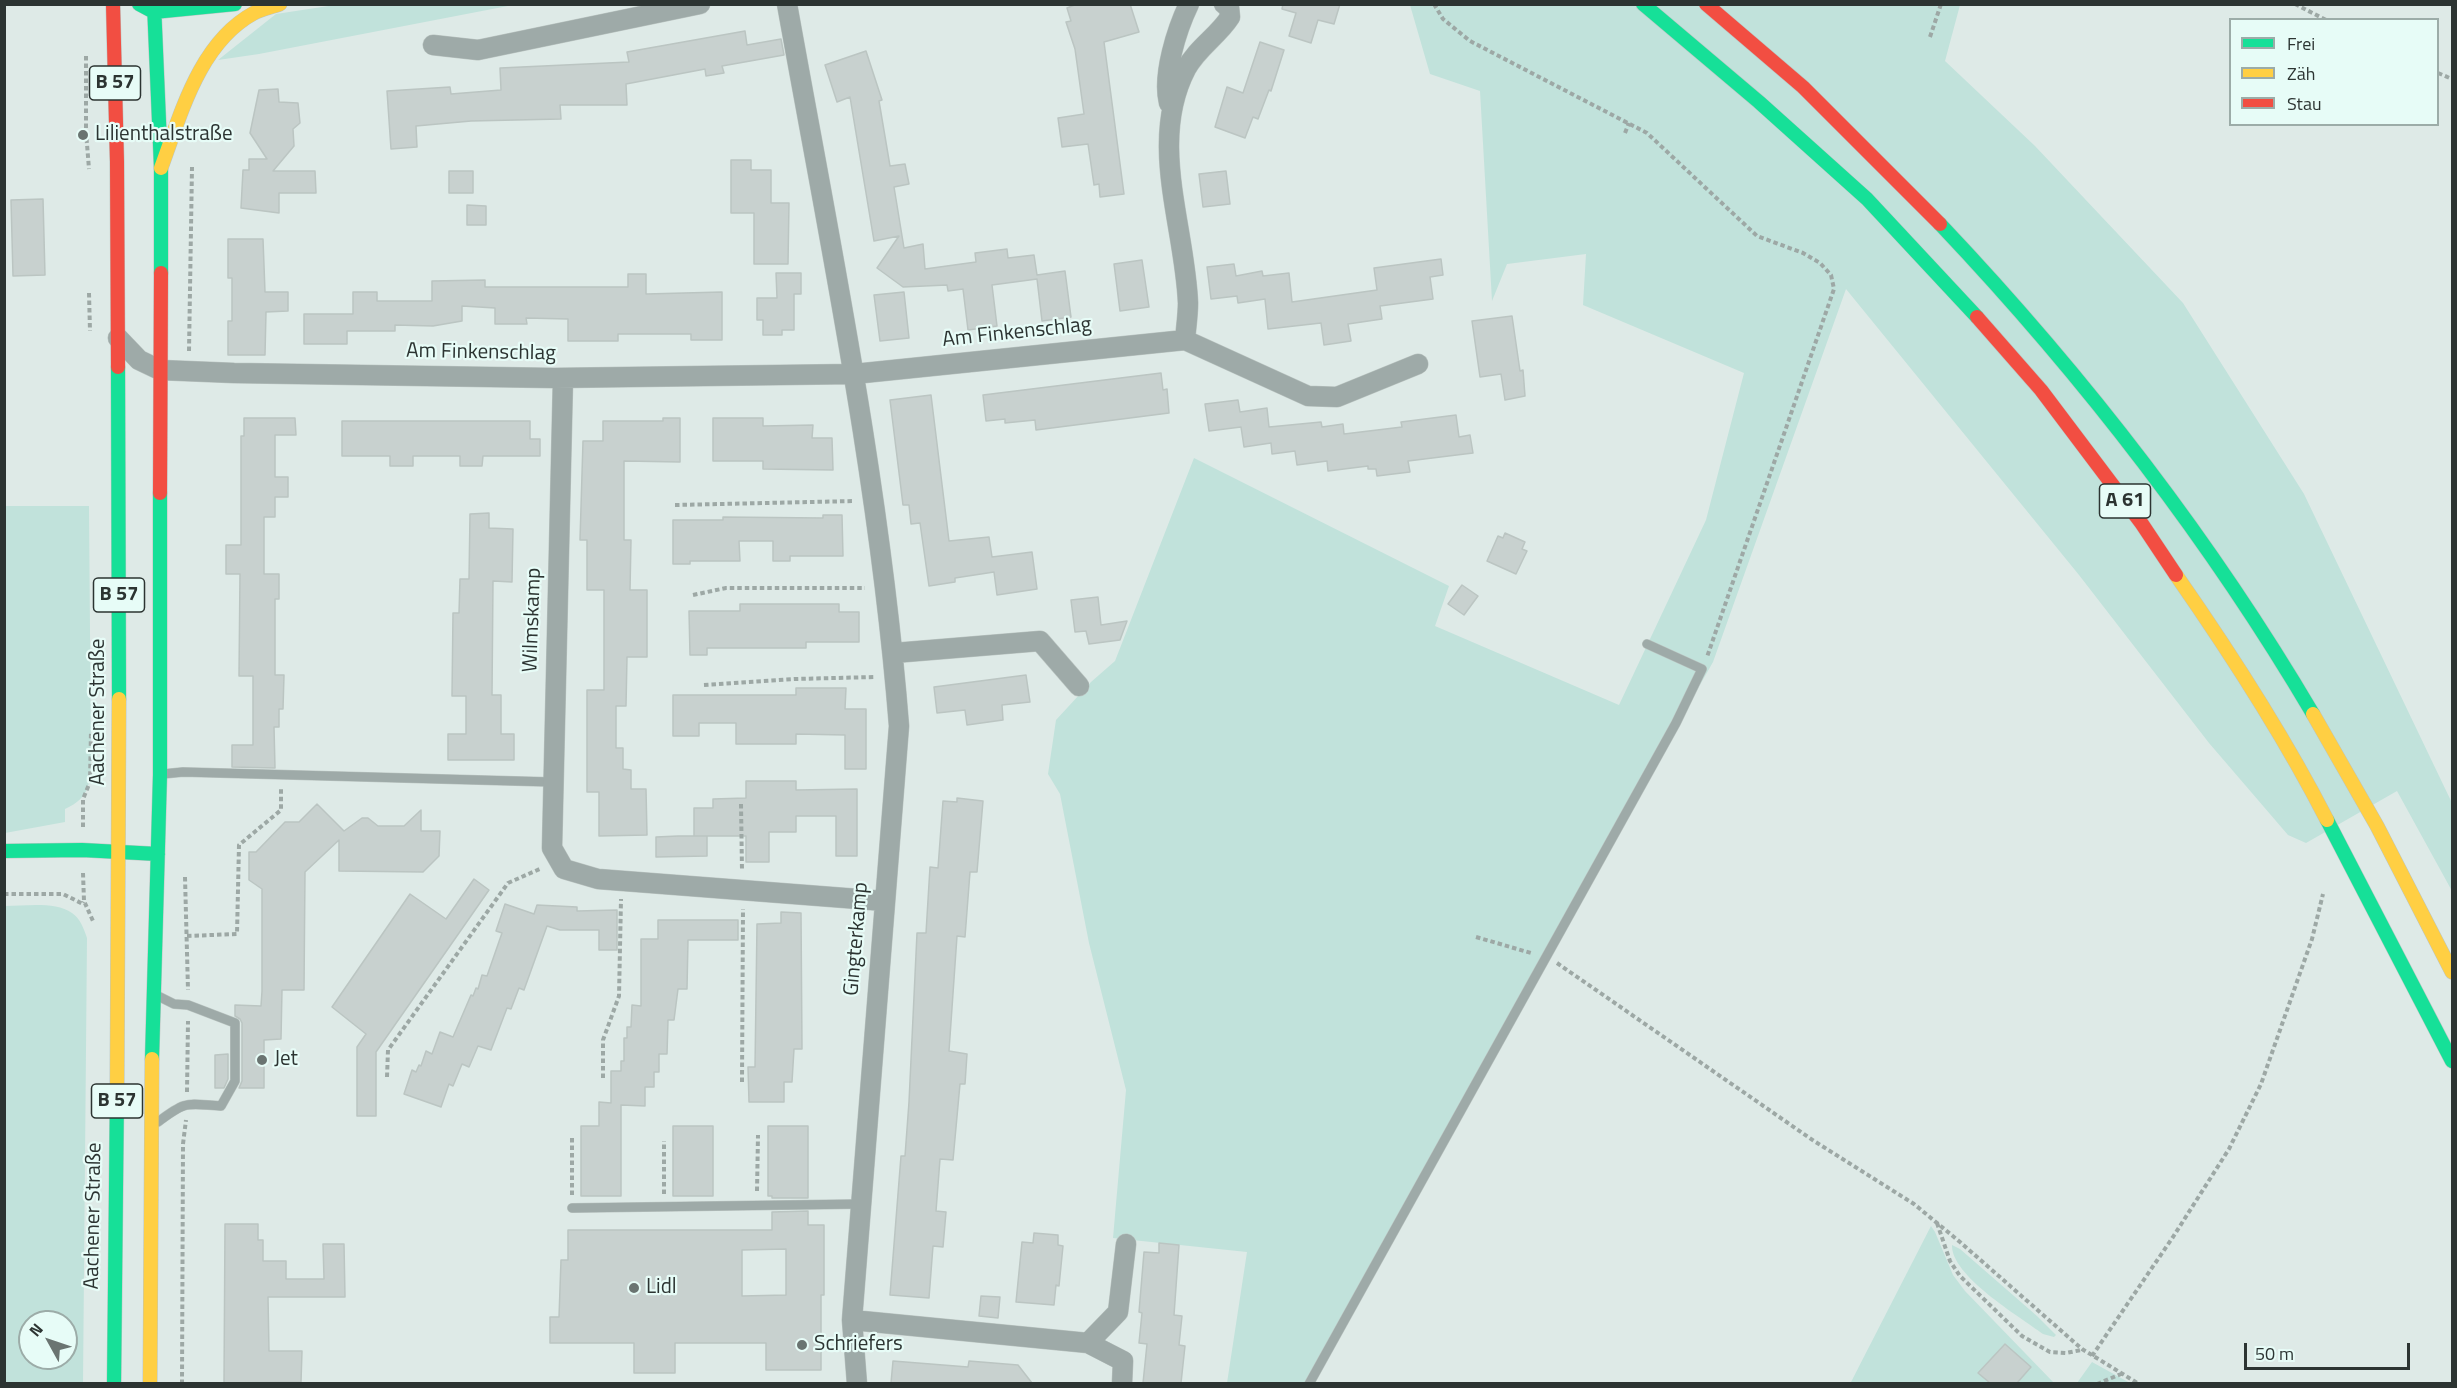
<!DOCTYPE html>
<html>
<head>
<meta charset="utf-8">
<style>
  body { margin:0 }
  #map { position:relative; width:2457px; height:1388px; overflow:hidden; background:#deeae7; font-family:"Titillium Web",sans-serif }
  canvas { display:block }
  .frame { position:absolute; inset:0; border:6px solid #2c3432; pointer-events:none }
  .legend { position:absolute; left:2229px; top:18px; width:210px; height:108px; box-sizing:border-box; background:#e7fcf7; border:2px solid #9caca8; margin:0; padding:8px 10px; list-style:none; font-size:18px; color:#2c3432 }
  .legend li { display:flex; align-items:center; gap:12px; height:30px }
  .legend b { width:30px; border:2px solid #9caca8 }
  .north { position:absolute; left:18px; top:1310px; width:60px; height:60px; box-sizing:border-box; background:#e7fcf7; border:2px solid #9caca8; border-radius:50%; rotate:310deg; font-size:16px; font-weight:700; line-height:24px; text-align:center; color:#2c3432 }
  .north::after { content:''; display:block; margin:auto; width:21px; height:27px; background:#6a7471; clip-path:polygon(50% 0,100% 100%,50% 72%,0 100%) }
  .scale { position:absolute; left:2244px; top:1343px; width:166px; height:27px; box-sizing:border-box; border:3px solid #2c3432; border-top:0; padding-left:8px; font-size:18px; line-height:21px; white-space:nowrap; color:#2c3432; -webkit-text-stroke:4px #e7fcf7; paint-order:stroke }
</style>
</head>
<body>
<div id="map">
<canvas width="2457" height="1388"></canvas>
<div class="frame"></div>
<ul class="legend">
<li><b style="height:8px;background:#16e098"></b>Frei</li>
<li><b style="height:8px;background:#ffcf43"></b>Zäh</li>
<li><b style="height:8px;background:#f24e42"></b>Stau</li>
</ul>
<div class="north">N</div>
<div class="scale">50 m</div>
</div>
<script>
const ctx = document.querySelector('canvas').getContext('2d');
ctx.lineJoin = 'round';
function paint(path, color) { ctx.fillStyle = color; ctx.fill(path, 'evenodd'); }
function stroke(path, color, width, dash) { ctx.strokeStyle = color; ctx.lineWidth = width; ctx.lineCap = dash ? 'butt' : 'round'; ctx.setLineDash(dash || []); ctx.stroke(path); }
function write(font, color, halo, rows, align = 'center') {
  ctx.font = font + ' "Titillium Web",sans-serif'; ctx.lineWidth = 4.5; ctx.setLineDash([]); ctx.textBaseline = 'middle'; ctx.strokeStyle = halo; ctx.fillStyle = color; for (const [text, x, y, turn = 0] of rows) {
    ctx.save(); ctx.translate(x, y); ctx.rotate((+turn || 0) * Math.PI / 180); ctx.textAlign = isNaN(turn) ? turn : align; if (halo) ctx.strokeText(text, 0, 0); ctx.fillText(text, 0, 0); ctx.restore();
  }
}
paint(new Path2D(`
  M335 5H513L259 54 218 60 276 14Z
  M1410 5H1960L1945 61 2035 146 2183 303 2304 494 2452 803V891L2397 791 2306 843 2288 835 2209 743 2079 575 1846 289 1713 662 1545 958 1309 1383H1227L1247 1252 1113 1238 1126 1090 1089 943 1060 794 1048 774 1056 720 1091 682 1115 661 1194 458 1449 586 1435 626 1619 705 1706 520 1744 373 1583 305 1586 254 1507 264 1492 301 1480 91 1430 74Z
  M5 506H89L91 757C90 783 91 797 65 809V822L5 833Z
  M5 906C25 906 55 901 72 913 80 918 84 929 87 938L83 1383H5ZM30 1322H66V1358H30Z
  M1931 1226 1935 1232 1953 1275 1965 1291 2054 1383 1850 1384Z
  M1952 1245 1960 1249 2037 1316 2056 1335 2054 1337 2043 1334C2019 1316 1951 1276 1952 1245Z
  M2092 1362 2130 1383H2077Z`), '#c1e2db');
const building = new Path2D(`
  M1077 4H1130L1139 32 1104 42 1124 194 1100 197 1099 184 1094 185 1088 144 1062 147 1058 118 1084 114 1075 49 1066 22 1071 21 1067 8Z
  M1283 4H1340L1334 24 1318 20 1311 43 1289 36 1296 13 1282 9Z
  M745 31 747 45 781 39 784 55 722 66 724 73 706 76 705 69 626 84 627 105H560L561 119 471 121 416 126 417 147 391 149 387 91 450 87 451 94 501 90 500 68 629 62 627 52Z
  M1260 42 1284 50 1271 91 1269 90 1258 119 1253 117 1245 138 1215 127 1227 87 1243 93Z
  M866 51 882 100 879 101 890 166 905 164 909 184 894 187 904 248 923 244 925 269 976 262 975 253 1007 249 1008 258 1034 255 1037 275 1065 271 1071 317 1042 321 1037 279 992 285 997 326 968 330 963 289 948 291 947 285 903 287 877 268 899 236 874 241 850 97 837 102 825 65Z
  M278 89 279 102 298 103 300 123 293 129 294 146 273 171H315L316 193H279V213L241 208 243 170H249V159H267L250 133 259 90Z
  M731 160H751V170H771V203H789L788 264H754V213H731Z
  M449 171H473V193H449Z
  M1226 171 1230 204 1203 207 1199 174Z
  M43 199 45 275 13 276 11 200Z
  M467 205 486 206V225H467Z
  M228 239H263L265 292H288V311L266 312 265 355H228V321H232V278H228Z
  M1441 259 1443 275 1430 277 1433 299 1380 306 1382 319 1348 324 1351 341 1324 345 1321 323 1268 329 1265 299 1238 303 1237 296 1211 299 1207 267 1234 264 1236 276 1262 271 1263 276 1289 273 1292 302 1377 290 1374 268Z
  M1142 260 1149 307 1120 311 1114 264Z
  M776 273H801V294H794V330H782V335H763V320H757V298H777Z
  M628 274H646V294L722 292V340H691V334H618V341H568V319L526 318 527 324H495V308L462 306V321L433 326 395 325V331H347V344H304V314H353V292H377V301H432V281L485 280V287H628Z
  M904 292 909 338 880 341 874 295Z
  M1512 316 1520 371 1523 370 1525 396 1505 400 1501 374 1480 377 1472 321Z
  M1161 373 1163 390 1167 389 1169 413 1036 430 1035 420 1005 423V419L986 421 983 395Z
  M931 395 949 541 989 537 992 557 1032 552 1037 589 997 595 994 572 955 578V582L929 586 920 523 911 524 909 505H903L890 400Z
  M1238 400 1240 412 1267 408 1269 427 1321 422 1322 427 1343 424 1344 434 1402 427 1401 422 1456 415 1459 437 1470 435 1473 453 1408 461 1410 472 1377 476 1376 469H1368V466L1328 471 1327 461 1297 465 1295 451 1272 454 1271 443 1244 447 1241 427 1209 431 1205 404Z
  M244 418H295L296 435H275V477H288V497H275V517H264V574H279V599H275V675H284L283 709H279V727H274L275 768 232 767V745H253V676H239L240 574H226V545H241V436H244Z
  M663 418H680V462L624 461V540H631L630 590H647V657H627L626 706H616V748H623V769L631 770V789H646L647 835 599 836V792H587V690H604V590H587V540H580L583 441H603V421H663Z
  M713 418H763V426L813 425 812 438H832L833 470 763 469V461H713Z
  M342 421H530V439H540V456H483L482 466H460V456H413V466H390V456H342Z
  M489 513V528L513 529 512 582 493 581 492 695H501V734H514V760H448V734H466V696H452L453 613H459L460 579H469L470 514Z
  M823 515H842L843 556H790V561H773V541H739L740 561H690V564H673V520H723V517L823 518Z
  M1505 533 1525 542 1522 549 1527 551 1516 574 1487 561 1498 536 1503 538Z
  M1462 585 1478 596 1464 615 1448 604Z
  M1098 597 1101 625 1127 621 1120 640 1089 644 1086 631 1075 632 1071 600Z
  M740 604H839V612H859V642H806V648H707V655H690L689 611H740Z
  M1026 675 1030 702 1002 705 1003 720 967 725 965 710 937 713 934 687Z
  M796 688H846L845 709H866V769H845V735L796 734V744H736V723H699V736H673V695H796Z
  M746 781H796V790L857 789V856H836V816H796V832H769V862H746V836H694V808H713V799L746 798Z
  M957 798 983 801 977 872H970L965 937 957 936 949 1051 967 1054 965 1084H960L953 1160 940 1159 936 1211 946 1212 943 1247 933 1246 929 1298 890 1295 901 1156H905L909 1102 917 933H926L930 867 938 868 943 801 957 802Z
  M317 804 344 831 362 818H368L378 826H404L421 810V831H440L439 856 423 872 339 871V840L305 872 304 990H282L281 1039 264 1040V1088H239L242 1081V1023L240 1019 235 1016V1005L261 1006 262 991V889L249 880V852H256L285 822H299Z
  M678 836H707V856L656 857V837Z
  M474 879 489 890 376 1052V1116H357V1047L366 1034 332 1007 410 894 446 919Z
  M505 904 534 914 537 905 577 907V911L617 910V950H599V930H560L547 926 524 990 519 988 511 1009 507 1008 491 1050 478 1046 469 1067 462 1064 453 1086 449 1084 441 1107 404 1094 412 1070 416 1072 419 1065 421 1066 426 1051 432 1054 440 1032 453 1037 471 995 473 996 476 988 478 989 482 975 487 976 502 933 496 931Z
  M781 912 801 913 802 1049H794L792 1082H784V1102H749L748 1067H755L757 924 781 923Z
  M658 920H738V940H688L687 989H678L674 1020H668L667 1054H659V1072H654V1087H645V1106L621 1105V1196H581V1126H599V1102L611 1103V1071H621V1061H624V1038H627V1027H631L632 1005 641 1006V939H658Z
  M228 1054V1079L224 1088H215V1055Z
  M673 1126H713V1196H673Z
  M768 1126H808V1198H772V1196H768Z
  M808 1211V1225H824V1295H821V1370H766V1343H675V1373H634V1343H550V1317H559L561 1260H568V1230H772V1212ZM786 1249V1295L742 1296V1250Z
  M225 1224H258V1240H263V1261H286V1279H324L323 1244H344L345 1297H268L269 1351H302L301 1382 224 1383Z
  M1034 1233 1058 1235V1245L1063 1246 1059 1286 1056 1285 1054 1305 1016 1302 1022 1242 1033 1243Z
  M1159 1243 1179 1245 1174 1315 1182 1316 1179 1345 1185 1346 1181 1383H1143L1147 1344 1139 1343 1142 1313 1139 1312 1144 1252 1159 1253Z
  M981 1296 1000 1297 998 1318 979 1316Z
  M2005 1344 2031 1367 2017 1383H1990L1978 1373Z
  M893 1361 968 1367 969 1361 1018 1365 1032 1383H891Z`);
paint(building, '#c8d1cf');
stroke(building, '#bbc5c2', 1.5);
const lane = new Path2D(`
  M163 774 183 772 552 782
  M158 996 174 1004 188 1005 235 1023V1081L221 1106C186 1104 187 1100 158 1122
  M572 1208 861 1204
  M1309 1384 1676 723 1702 669 1647 644`);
const street = new Path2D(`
  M787 4C830 244 880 484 899 726L852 1320 857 1384
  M433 45 478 50 700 4
  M1169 103C1162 75 1177 29 1189 4
  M118 338 139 360 160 370 234 373 554 378 854 374 1185 340 1308 396 1337 397 1418 364
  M1185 340C1186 328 1188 315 1188 303 1185 226 1148 142 1186 69 1197 48 1218 36 1230 17L1229 7 1224 4
  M563 378 552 848 564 869 598 879 884 901
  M894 653 1040 641 1079 686
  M852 1320 1088 1343
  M1122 1384 1123 1361 1088 1343 1118 1312 1126 1244`);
const fast = new Path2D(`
  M139 4 154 12 235 4
  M154 4 161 168V273
  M1643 4 1759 102 1867 199 1977 317
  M1940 224C2082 374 2208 536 2313 714
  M118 367 119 699
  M2327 820 2452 1061
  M4 851 82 850 158 854
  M152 1059 160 775V493
  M114 1384 117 1091`);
const slow = new Path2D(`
  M161 168C181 114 199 43 254 13 262 9 272 7 280 4
  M2176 575C2231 654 2283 734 2327 820
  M2313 714 2377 826 2452 972
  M117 1091 119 699
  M150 1384 152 1059`);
const jam = new Path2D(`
  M113 4 117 162 118 367
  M1706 4 1803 87 1940 224
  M1977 317 2041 390 2142 524 2176 575
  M160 493 161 273`);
stroke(lane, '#bbc5c2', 10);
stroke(street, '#bbc5c2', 21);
stroke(fast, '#bbc5c2', 15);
stroke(slow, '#bbc5c2', 15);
stroke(jam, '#bbc5c2', 15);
stroke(new Path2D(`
  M1434 4 1443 19 1470 41 1647 133 1757 236 1803 253 1820 263 1831 275 1834 289 1707 657
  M2295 4 2326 20
  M1930 37 1941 4
  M86 56V132L89 169
  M2438 73 2452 79
  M1625 133 1629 123
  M89 293 90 331
  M189 351 192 167
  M675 505 854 501
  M693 595 726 588H865
  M704 685 795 679 875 677
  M741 804 742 871
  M83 827V799L90 782 91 731
  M83 873 84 901 93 921
  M185 877 188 990
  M4 894H63L83 904 84 902
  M187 936 237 934 239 845 281 810V789
  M1476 937 1531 953
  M1557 963 1814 1141 1914 1204 1960 1242 2082 1349 2139 1384
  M387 1077 388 1050 508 883 542 868
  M603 1078V1040L619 996 621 899
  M742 1082 743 909
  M187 1092 188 1021
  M757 1191 758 1135
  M664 1194V1141
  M572 1195V1136
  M1937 1223 1950 1261 1960 1276 2022 1336 2050 1352 2066 1353 2081 1350
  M2092 1356 2173 1237 2229 1149 2261 1084 2312 939 2323 894
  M182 1384 183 1144 186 1120
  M2097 1384 2121 1374`), '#9da8a5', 4, [4.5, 3]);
stroke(lane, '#9eaaa8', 9);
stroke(street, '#9eaaa8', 20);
stroke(fast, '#16e098', 14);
stroke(slow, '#ffcf43', 14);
stroke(jam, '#f24e42', 14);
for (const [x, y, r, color] of [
  [83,135,6,"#6a7471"],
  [262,1060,6,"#6a7471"],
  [634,1288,6,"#6a7471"],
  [802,1345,6,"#6a7471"]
]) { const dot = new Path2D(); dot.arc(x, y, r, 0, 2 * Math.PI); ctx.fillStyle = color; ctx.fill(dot); stroke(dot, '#e7fcf7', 2); }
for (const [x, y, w] of [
  [115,83,51],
  [2125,501,51],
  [119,595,51],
  [117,1101,51]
]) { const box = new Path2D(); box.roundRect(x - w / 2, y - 17, w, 34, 4.5); ctx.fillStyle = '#e7fcf7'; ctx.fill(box); stroke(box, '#2c3432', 1.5); }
write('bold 20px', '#2c3432', null, [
  ["B 57",115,83],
  ["A 61",2125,501],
  ["B 57",119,595],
  ["B 57",117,1101]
]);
write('21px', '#2c3432', '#e7fcf7', [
  ["Lilienthalstraße",95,135],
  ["Jet",274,1060],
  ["Lidl",646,1288],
  ["Schriefers",814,1345]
], 'left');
write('21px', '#2c3432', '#e7fcf7', [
  ["Am Finkenschlag",1017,333,-6],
  ["Am Finkenschlag",481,353,1],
  ["Wilmskamp",533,620,-88],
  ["Aachener Straße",99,712,-90],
  ["Gingterkamp",857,939,-85],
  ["Aachener Straße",94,1216,-89]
]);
</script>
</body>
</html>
